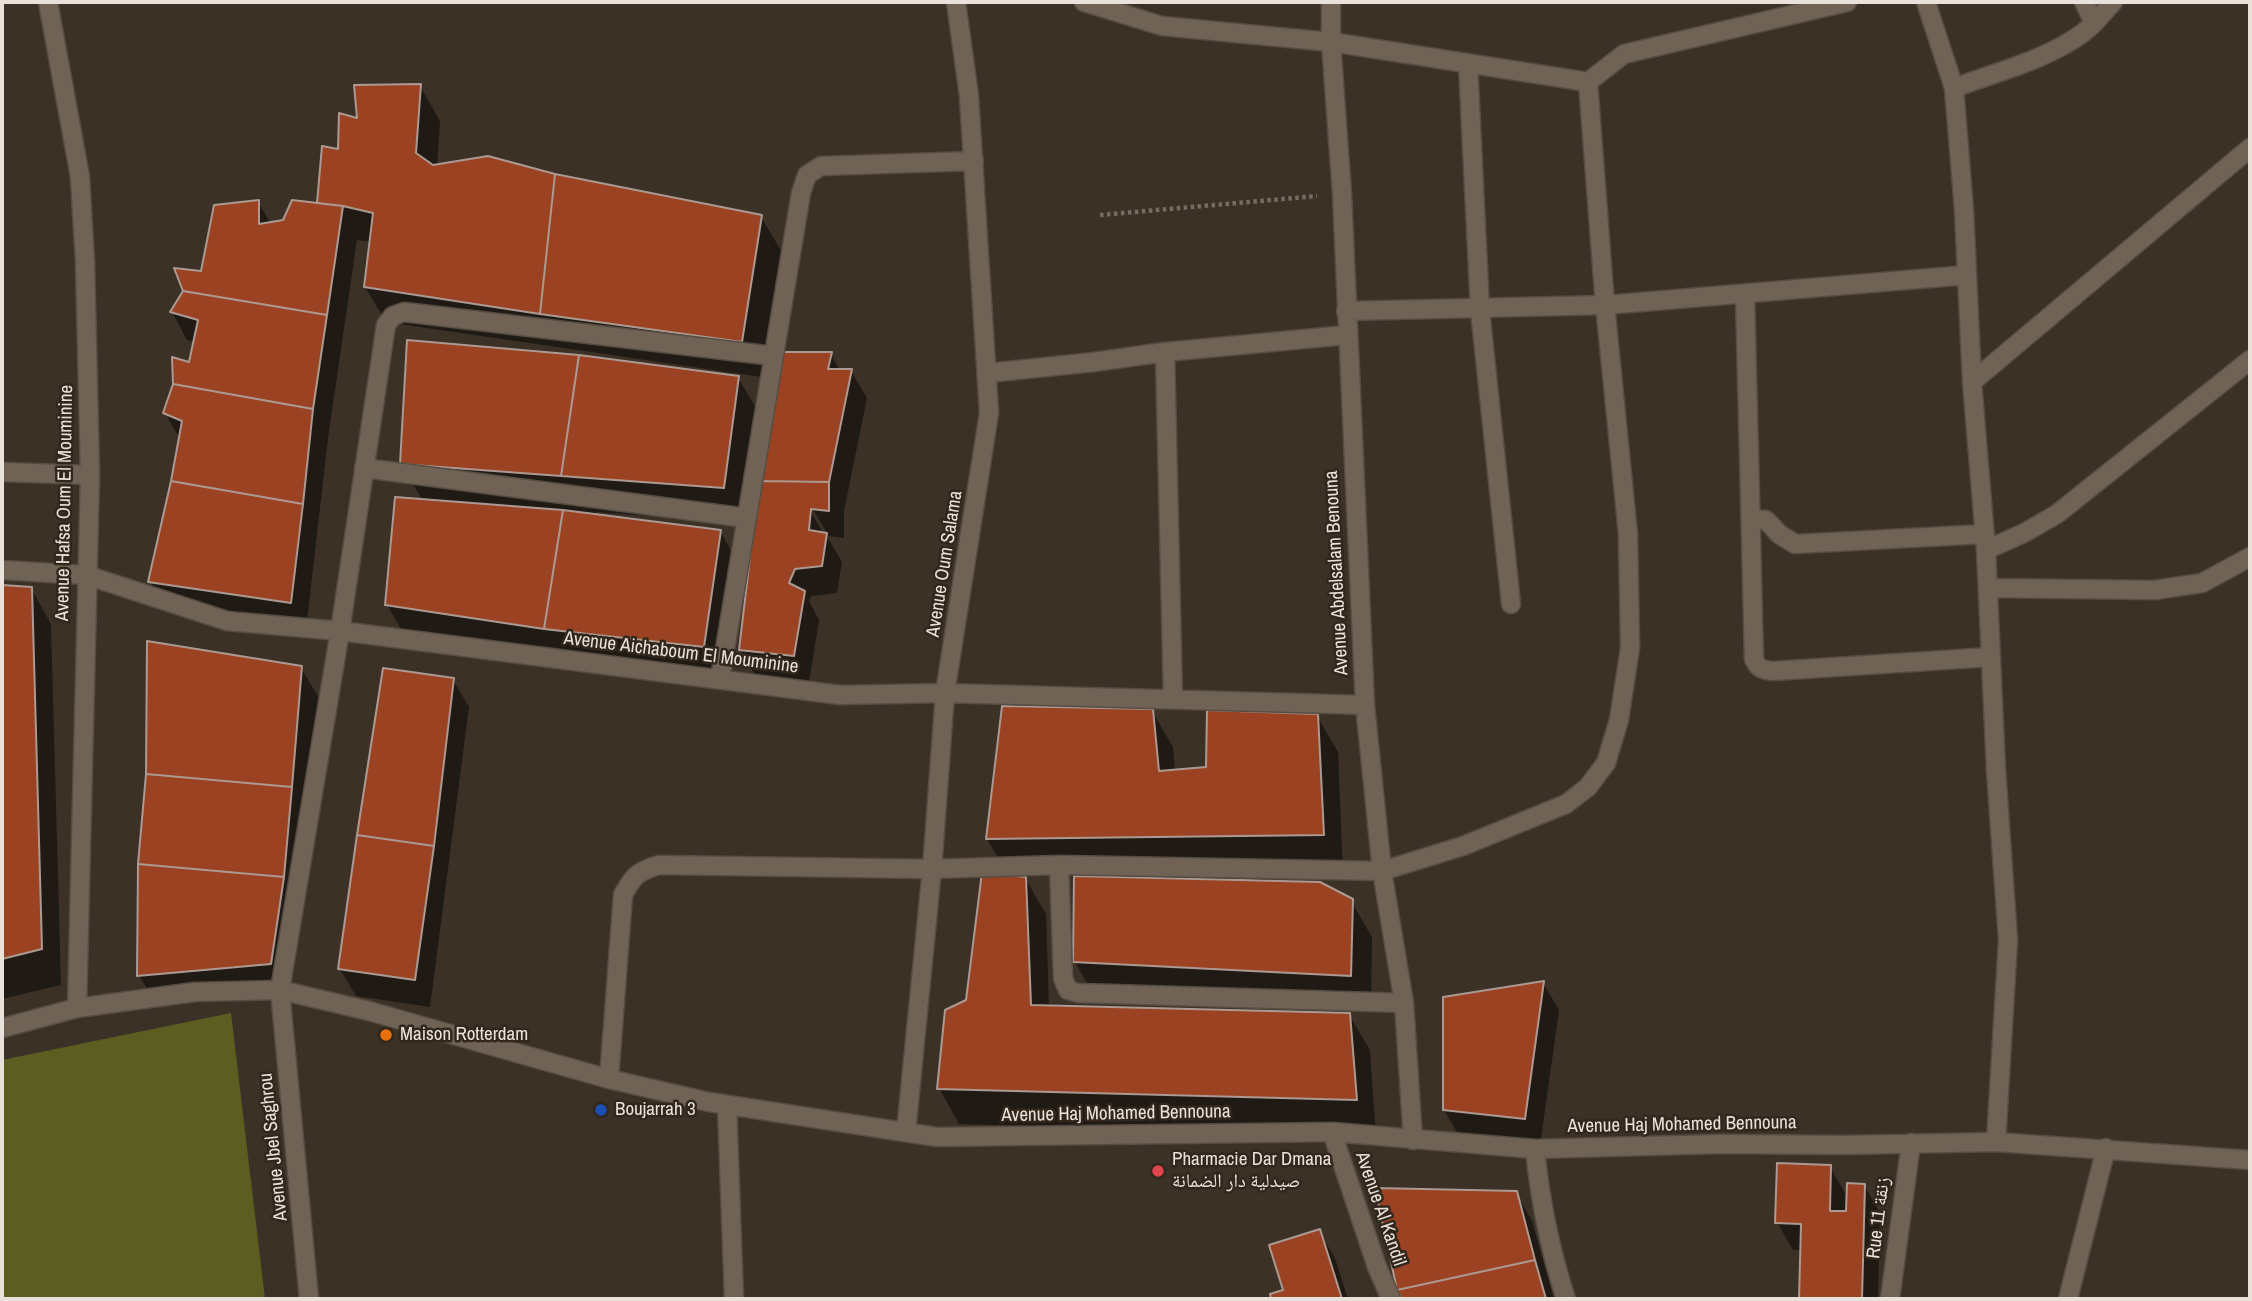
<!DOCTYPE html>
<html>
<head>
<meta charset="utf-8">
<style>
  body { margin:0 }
  #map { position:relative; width:2252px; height:1301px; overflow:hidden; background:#3c3126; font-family:"Archivo Narrow",sans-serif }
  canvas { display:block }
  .frame { position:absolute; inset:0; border:4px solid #e9e1da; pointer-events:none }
</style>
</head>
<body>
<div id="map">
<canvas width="2252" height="1301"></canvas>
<div class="frame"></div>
</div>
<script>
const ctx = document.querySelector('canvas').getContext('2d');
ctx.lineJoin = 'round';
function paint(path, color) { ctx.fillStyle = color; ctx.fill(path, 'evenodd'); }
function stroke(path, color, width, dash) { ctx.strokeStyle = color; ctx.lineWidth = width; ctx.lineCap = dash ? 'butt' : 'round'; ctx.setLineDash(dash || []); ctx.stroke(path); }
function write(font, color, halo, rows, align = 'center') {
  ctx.font = font + ' "Archivo Narrow","Noto Naskh Arabic",sans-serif'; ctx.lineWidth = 5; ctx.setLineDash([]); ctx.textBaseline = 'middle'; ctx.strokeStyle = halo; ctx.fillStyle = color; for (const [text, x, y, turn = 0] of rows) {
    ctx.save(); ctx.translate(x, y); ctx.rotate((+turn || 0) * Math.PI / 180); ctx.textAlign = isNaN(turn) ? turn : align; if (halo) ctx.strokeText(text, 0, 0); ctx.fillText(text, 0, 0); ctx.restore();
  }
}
paint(new Path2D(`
  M231 1013 265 1299H2V1060Z`), '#5c5e21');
paint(new Path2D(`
  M420 86 440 121 437 167 555 176 761 217 782 252 762 377 386 322 365 287 371 242 357 240 328 438 306 630 166 609 150 581 180 439 165 413 190 365 195 342 187 340 172 312 258 202 271 224 284 222 319 204 340 151 359 121Z
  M831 354 840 371H851L867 398 844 511V538L827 536 842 562 837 593 811 596 809 601 819 620 809 683 756 677 740 649ZM808 501 828 535H824L805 502Z
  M738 378 759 413 744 523 596 512V515L720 531 740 567 723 682 408 641 387 605 423 501 401 464Z
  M2 587 31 588 51 624 61 985 2 999Z
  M301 668 322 703 286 992 155 1003 139 975Z
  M453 680 469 707 430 1007 356 996 340 969Z
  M1004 708 1152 711 1173 747 1175 771 1208 768 1317 716 1338 752 1343 871 1013 874V877L1025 878 1046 914 1049 1008 1349 1015 1370 1050 1376 1135 959 1124 939 1088 1009 877 987 839Z
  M1351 901 1372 937 1371 1012 1095 998 1075 962Z
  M1543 983 1559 1010 1540 1146 1460 1137 1444 1110Z
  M1830 1167 1848 1198 1864 1185 1880 1213 1878 1299H1801L1802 1250H1793L1777 1222Z
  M1516 1193 1532 1221 1554 1299H1404L1398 1290Z
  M1319 1231 1335 1258 1348 1299H1273L1272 1295 1285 1291Z`), '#0007');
const building = new Path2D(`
  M421 84 416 153 433 165 488 156 555 174 540 314 364 287 373 213 343 206 317 203 322 146 338 149 339 113 357 118 354 85Z
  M555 174 762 215 742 342 540 314Z
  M259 200V224L283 220 292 200 343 206 327 315 183 291 174 268 201 271 214 205Z
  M183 291 327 315 313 409 173 384 172 357 189 362 198 320 170 312Z
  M407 340 579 355 561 476 400 464Z
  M778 352H832L828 369H852L829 482 759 481Z
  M579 355 739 376 724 488 561 476Z
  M173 384 313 409 303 504 171 481 182 421 163 413Z
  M171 481 303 504 291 603 148 582Z
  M759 481 829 482V511L811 509 809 530 827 533 822 566 795 569 789 583 805 591 794 656 739 650Z
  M395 497 563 510 544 629 385 605Z
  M563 510 721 530 704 647 544 629Z
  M2 585 32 587 42 949 2 959Z
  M147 641 302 666 292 787 146 774Z
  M383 668 454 678 434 846 357 835Z
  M1002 706 1153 709 1159 771 1206 767 1207 710 1318 714 1324 835 986 839Z
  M146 774 292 787 284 877 138 864Z
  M357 835 434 846 415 980 338 969Z
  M138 864 284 877 271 964 137 976Z
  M982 872 1026 877 1031 1005 1350 1013 1357 1100 937 1089 945 1010 966 1000Z
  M1074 876 1320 882 1353 899 1351 976 1073 962Z
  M1544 981 1525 1119 1443 1110V997Z
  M1777 1163 1831 1165 1830 1211H1846L1847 1183 1865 1184 1862 1299H1799L1801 1224 1775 1223Z
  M1375 1188 1517 1191 1535 1260 1397 1290Z
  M1320 1229 1342 1299H1271L1270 1294 1283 1290 1269 1245Z
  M1535 1260 1546 1299H1402L1397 1290Z`);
paint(building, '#9a4221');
stroke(building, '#ac9992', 2);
const minor = new Path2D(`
  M48 2 80 177 85 262 90 475 77 1008
  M1084 2 1162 26 1331 42 1588 82 1624 54 1847 2
  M1331 2V42L1342 194 1365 705 1382 871 1404 1003 1413 1140
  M1926 2 1954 88 1964 210 1972 382 1986 550 1996 770 2008 940 1996 1142
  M2084 2 2094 23
  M1468 64 1480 310 1511 604
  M1954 88C1994 73 2038 62 2074 39 2090 30 2101 15 2113 2
  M1745 294 1754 659C1758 669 1763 670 1773 671L1991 657
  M1346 311 1605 305 1967 275
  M1165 352 1173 699
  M988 373 1094 362 1165 352 1347 335
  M1972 382 2250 148
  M364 468 747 518
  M2 472 90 475
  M1751 519 1766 520 1779 534 1795 544 1985 534
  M1986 550 2024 533 2057 514 2250 360
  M2 570 86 575 227 621 340 631 840 695 945 693 1365 705
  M1988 588 2155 590 2202 583 2250 557
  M720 679 801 193 807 175 821 166 974 161
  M1059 865 1063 978 1068 990 1078 993 1404 1003
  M2 1028 77 1008 195 992 280 990 369 1011 609 1079 709 1102 937 1137 1332 1132 1535 1149 1721 1144 1845 1145 1996 1142 2250 1160
  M609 1079 623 895C633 876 638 871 659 865L932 869 1059 865 1382 871 1463 846 1566 804 1588 787 1606 763 1619 720 1630 648 1628 534 1605 305 1588 82
  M727 1105 734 1299
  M906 1132 932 869 945 693 989 413 969 96 956 2
  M1332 1132 1377 1267 1391 1299
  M1535 1149C1540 1200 1550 1250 1566 1299
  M309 1299 280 990 340 631 386 325 393 316 404 312 774 356
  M1890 1299 1911 1143
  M2068 1299 2106 1148`);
stroke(minor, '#564d43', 21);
stroke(new Path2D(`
  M1100 215 1317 196`), '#766c62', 4.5, [3.5, 3.5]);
stroke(minor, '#706356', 18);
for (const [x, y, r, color] of [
  [386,1035,7,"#e8710a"],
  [601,1110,7,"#1a4fb4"],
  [1158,1171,7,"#e0444e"]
]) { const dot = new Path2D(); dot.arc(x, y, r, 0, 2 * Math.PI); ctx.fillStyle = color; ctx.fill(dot); stroke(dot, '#32271c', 2.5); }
write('19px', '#e9e1da', '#32271c', [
  ["Avenue Hafsa Oum El Mouminine",65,503,-89],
  ["Avenue Oum Salama",945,564,-81],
  ["Avenue Abdelsalam Benouna",1337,573,-93],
  ["Avenue Aichaboum El Mouminine",681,653,7],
  ["Avenue Haj Mohamed Bennouna",1116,1114,-1],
  ["Avenue Haj Mohamed Bennouna",1682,1125,-1],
  ["Avenue Jbel Saghrou",274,1147,-96],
  ["Avenue Al Kandil",1380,1209,71],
  ["Rue 11 زنقة",1879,1218,-83]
]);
write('19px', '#e9e1da', '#32271c', [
  ["Maison Rotterdam",400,1035],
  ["Boujarrah 3",615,1110],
  ["Pharmacie Dar Dmana",1172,1160],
  ["صيدلية دار الضمانة",1172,1182]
], 'left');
</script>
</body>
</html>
